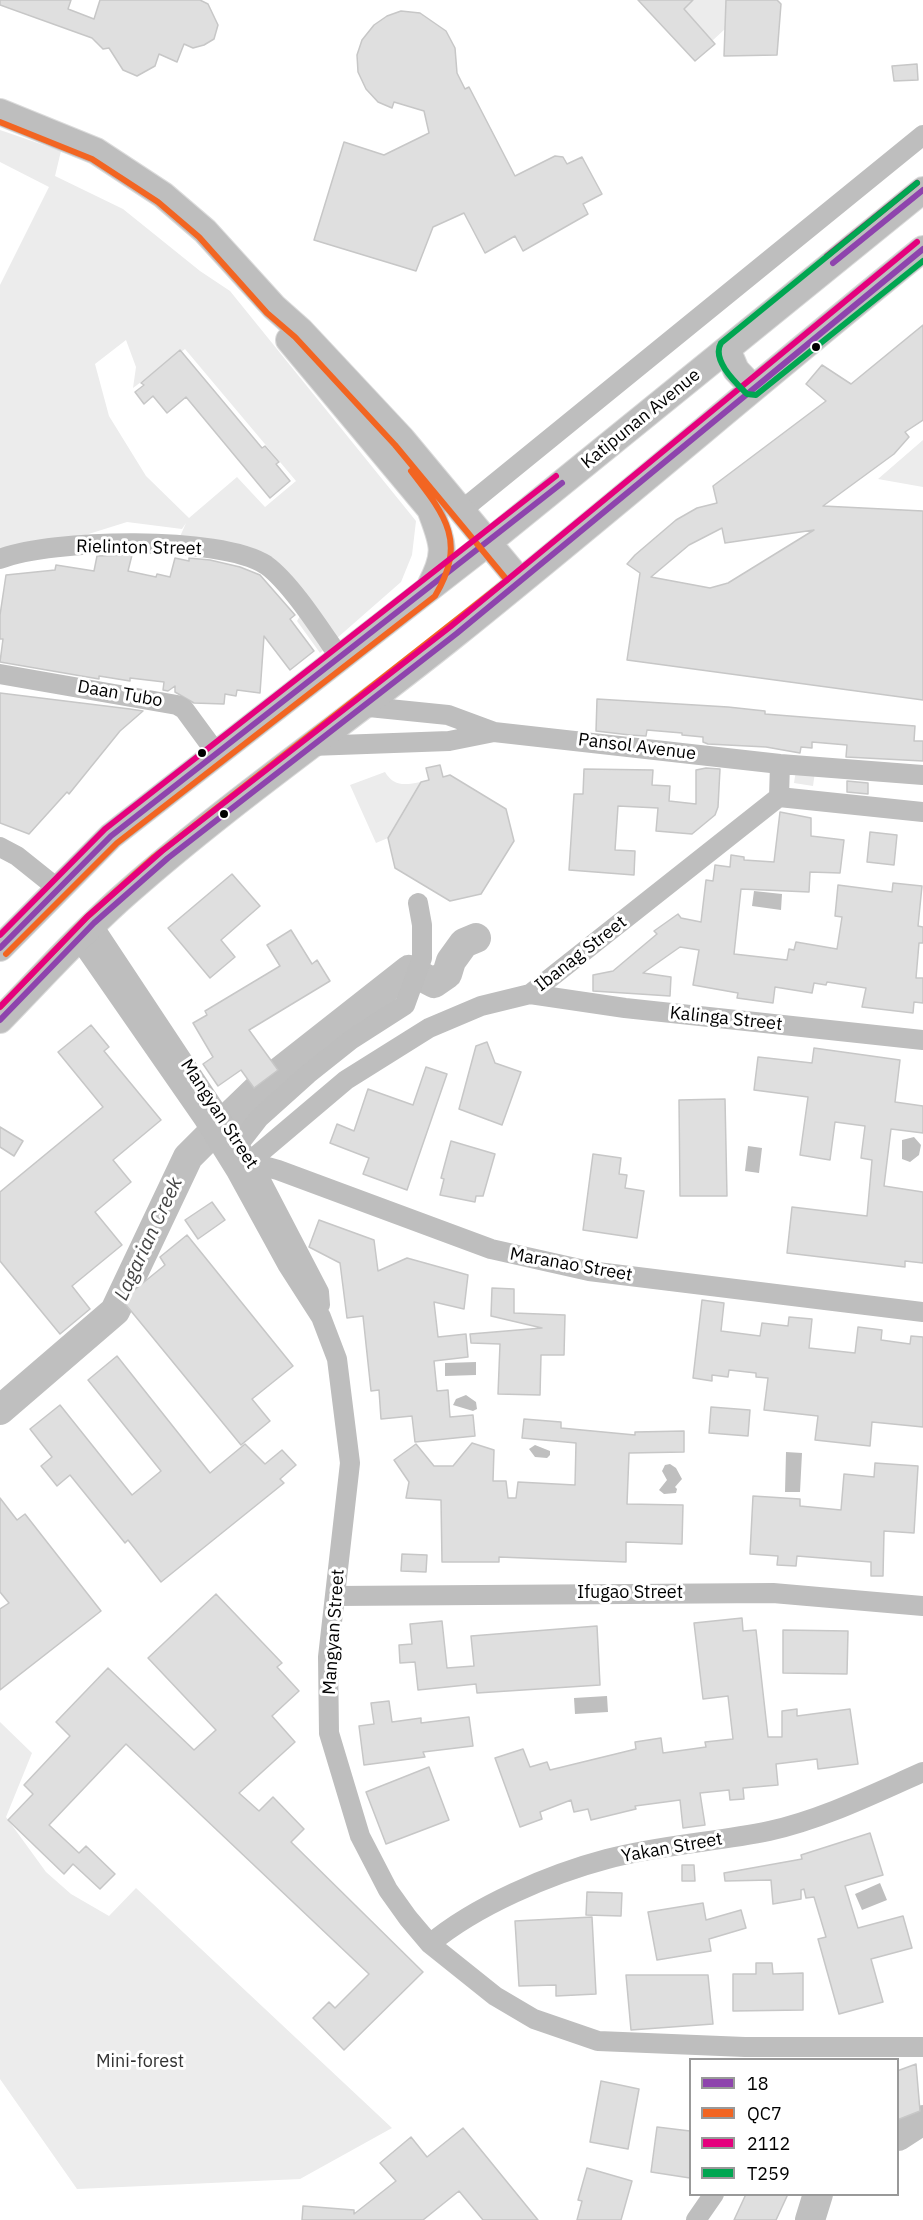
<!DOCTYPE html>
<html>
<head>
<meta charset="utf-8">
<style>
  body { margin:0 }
  #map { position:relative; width:923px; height:2220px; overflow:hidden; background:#fff; font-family:"IBM Plex Sans",sans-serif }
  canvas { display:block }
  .legend { position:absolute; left:689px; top:2058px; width:210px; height:138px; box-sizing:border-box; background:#fff; border:2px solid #999; margin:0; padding:8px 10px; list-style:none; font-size:18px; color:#000 }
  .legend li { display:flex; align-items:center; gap:12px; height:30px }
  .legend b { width:30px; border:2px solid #999 }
</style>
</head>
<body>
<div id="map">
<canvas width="923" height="2220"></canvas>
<ul class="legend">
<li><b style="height:8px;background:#8e44ad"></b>18</li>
<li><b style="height:8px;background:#f26522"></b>QC7</li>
<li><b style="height:8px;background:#e5007d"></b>2112</li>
<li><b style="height:8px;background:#00a651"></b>T259</li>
</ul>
</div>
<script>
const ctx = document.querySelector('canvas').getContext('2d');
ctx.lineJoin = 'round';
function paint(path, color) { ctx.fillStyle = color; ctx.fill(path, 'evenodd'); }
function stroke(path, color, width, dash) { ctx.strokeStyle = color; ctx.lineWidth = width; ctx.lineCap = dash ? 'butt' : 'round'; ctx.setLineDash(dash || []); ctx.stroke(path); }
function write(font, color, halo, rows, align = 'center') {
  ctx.font = font + ' "IBM Plex Sans",sans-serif'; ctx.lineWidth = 6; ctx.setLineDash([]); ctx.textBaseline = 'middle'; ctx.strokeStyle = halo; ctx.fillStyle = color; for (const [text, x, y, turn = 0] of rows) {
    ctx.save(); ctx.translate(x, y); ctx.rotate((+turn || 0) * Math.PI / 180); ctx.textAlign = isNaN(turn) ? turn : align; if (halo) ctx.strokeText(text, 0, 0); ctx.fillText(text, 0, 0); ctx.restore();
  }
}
paint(new Path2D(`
  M693 0H757H726L725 29 712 41 684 9Z
  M0 130 61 151 55 176 123 209 200 271 230 291 416 521 412 555 401 582 320 653 297 621 307 604 267 556 178 541 186 523 182 529 127 522 79 537 0 552V285L49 187 0 162ZM126 340 136 367 133 388 185 349 296 481 265 507 237 477 189 518 146 476 109 416 95 364Z
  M923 440V487L878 479Z
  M796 770 815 772 813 786 794 783Z
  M385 772C394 787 405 785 421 782L388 838 376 843 350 785Z
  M0 1722 32 1753 6 1817 46 1872 71 1894 109 1916 136 1888 392 2128 300 2179 77 2189 0 2079Z`), '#ececec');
paint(new Path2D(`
  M754 891 782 894 781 910 752 906Z
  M914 1137 921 1145 919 1155 910 1162 902 1159V1140Z
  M748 1146 762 1148 759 1173 745 1171Z
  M476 1362V1375L445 1376V1363Z
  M466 1395 476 1402 477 1409 473 1411 453 1405 456 1399Z
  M535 1445 550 1451V1455L547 1458 535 1457 529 1449Z
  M786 1452 802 1453 800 1492H785Z
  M670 1464 676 1468 682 1479 675 1487 677 1489 676 1493 664 1494 659 1490 667 1480 662 1471 665 1465Z
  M607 1696 608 1712 575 1714 574 1698Z
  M880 1883 887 1900 862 1910 855 1894Z`), '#bfbfbf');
stroke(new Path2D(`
  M231 1115 259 1088 409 970 434 983 447 974 451 961 464 943 476 938
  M0 1410 115 1311 188 1157 211 1134
  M898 2136 923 2120
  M810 2220 818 2194`), '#bfbfbf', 30);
const building = new Path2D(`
  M0 0H71L68 9 94 19 100 0H200L208 4 218 25 214 39 204 45 193 48 184 44 177 62 159 54 155 66 137 76 123 70 109 48 103 49 92 38 0 5Z
  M638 0H693L684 9 715 44 695 61Z
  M726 0H777L781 4 777 55 724 56Z
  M401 11 420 13 446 31 455 48 457 73 465 89 469 87 515 176 555 156 563 157 567 164 582 157 602 194 583 204 588 214 523 251 515 236 485 253 464 213 433 227 416 271 314 240 344 142 384 155 429 133 424 111 394 102 392 108 378 102 366 89 358 72 357 55 362 40 374 25 387 16Z
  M917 64 918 80 894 81 892 66Z
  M923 325V420L905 432 909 437 894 454 823 506 923 511V700L627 660 640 573 627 564 635 555 676 520 697 508 717 503 713 486 826 401 806 384 822 365 851 384ZM722 528 725 543 814 530 728 583 710 588 651 577 689 545Z
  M180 350 262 448 265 446 279 462 276 464 290 481 270 498 186 397 167 413 153 396 144 404 135 392 144 385 141 383Z
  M132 555 128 571 156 577 157 574 170 577 175 558 189 561V558L210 560 240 567 260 575 295 615 290 619 314 651 290 670 264 636 260 693 237 690 236 696 225 694 224 704 194 703 175 692V686L168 691 163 690 164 682 130 678V681L99 676V679L0 662 3 639H0V615L6 575 55 570 56 565 94 571 97 556Z
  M0 693 130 709 143 711 120 731 69 794 67 792 29 834 0 823Z
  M597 699 728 707 765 711V714L915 726 914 741H923V761L846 757 847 745 812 742V748L801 747 800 753 766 747 708 744 703 742V737L682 735V733L647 730 646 736 630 735 596 731Z
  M440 765 443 777 450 775 506 809 514 841 481 894 450 901 395 868 388 838 421 782 429 780 426 768Z
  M706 768 720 769 718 807 715 815 692 834 656 831 658 808 618 806 615 850 635 851 634 875 569 870 574 794H583L584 769 653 770 652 785 670 786 669 801 696 804V770Z
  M847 781 868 783V794L847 792Z
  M780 812 811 818V836L844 840 840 873 810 872 809 892 741 889 734 954 787 960 789 949 794 950 796 942 837 949 842 917 835 916 838 885 892 892 893 883 922 886 918 926 923 927V943H919L916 978H923V1003L914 1002 913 1013 862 1007 866 988 827 982 826 985 814 983 812 993 775 987 773 1003 737 998 738 993 693 985 699 950 680 947 643 973 671 977 670 996 593 991V975L613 971 657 934 654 931 678 914 681 918 701 922 706 880 713 881 715 865 730 867 731 855 744 857V860L774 862Z
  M870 832 897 835 894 865 867 862Z
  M232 874 260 906 221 940 235 957 210 978 168 928Z
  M291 930 312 964 317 960 330 981 249 1030 278 1070 254 1088 241 1070 218 1086 203 1064 213 1057 193 1023 207 1015 205 1011 280 966 267 945Z
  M91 1025 109 1047 104 1051 161 1120 113 1160 131 1182 95 1212 122 1245 72 1286 90 1309 60 1334 0 1261V1192L103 1107 58 1052Z
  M487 1042 495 1063 521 1072 502 1125 459 1109 476 1046Z
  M814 1048 900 1060 895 1102 923 1106V1133L891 1129 884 1186 923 1192V1263L905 1261V1267L787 1253 792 1207 867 1216 872 1160 861 1158 865 1126 835 1122 830 1160 800 1155 808 1097 754 1090 758 1057 812 1063Z
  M426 1067 447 1074 407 1190 363 1174 369 1158 330 1143 337 1124 354 1131 368 1089 413 1105Z
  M725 1099 727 1196H680L679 1100Z
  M0 1127 23 1141 14 1156 0 1147Z
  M451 1141 495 1154 483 1196H476L475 1202 440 1195 444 1179 441 1178Z
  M593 1154 621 1158 619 1174 627 1175 625 1188 644 1191 637 1238 583 1230Z
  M212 1202 225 1220 198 1239 185 1220Z
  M319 1220 374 1240 378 1271 407 1258 468 1275 464 1309 434 1302 438 1337 466 1334 468 1357 434 1361 437 1391 448 1390 450 1417 473 1415 475 1436 415 1442 412 1416 381 1419 379 1390 371 1391 363 1316 347 1318 340 1263 309 1247Z
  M187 1235 293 1366 252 1399 270 1421 241 1445 122 1300 165 1265 160 1257Z
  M492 1288 514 1289V1313L565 1315 564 1355H541L540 1395 498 1394 500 1344 471 1343 470 1334 542 1328 491 1316Z
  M702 1300 724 1303 721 1331 760 1336 762 1323 788 1326 789 1317 812 1319 809 1348 855 1353 858 1327 882 1330 881 1340 910 1344 911 1336 923 1337V1427L872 1422 870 1446 815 1440 818 1416 764 1410 768 1378 756 1377V1373L729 1370 728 1377 712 1375V1381L693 1378Z
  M117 1356 210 1473 245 1444 265 1464 282 1450 296 1465 280 1479 284 1483 161 1582 128 1540 125 1543 70 1475 57 1486 41 1466 52 1457 30 1429 60 1405 132 1495 161 1471 88 1380Z
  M711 1407 750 1410 748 1436 709 1433Z
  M524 1419 561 1422V1428L635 1435V1432L684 1431V1452L629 1453 627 1504 683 1505 682 1544 626 1542V1562L499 1557V1562H442L441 1500 406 1498 409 1482 394 1460 416 1444 434 1466H453L472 1443 494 1450 493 1481H506L508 1498H516L518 1482 575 1485 576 1443 522 1438Z
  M875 1463 918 1466 914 1533 884 1531 883 1576H871V1562L797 1556 796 1566 777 1565 778 1556 750 1554 753 1496 800 1499V1506L841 1510 844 1474 874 1477Z
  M0 1498 17 1520 25 1514 101 1611 0 1690V1609L9 1603 0 1592Z
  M402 1554 427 1555 426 1572 401 1571Z
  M216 1594 282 1663 277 1667 299 1691 272 1716 295 1742 239 1793 259 1811 273 1797 304 1829 291 1842 423 1972 344 2050 313 2018 329 2002 335 2008 369 1974 126 1744 49 1825 79 1853 86 1846 115 1874 100 1889 73 1864 64 1874 8 1820 33 1794 24 1785 70 1736 56 1722 108 1668 194 1750 216 1730 148 1658Z
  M742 1618 743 1631 756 1630 768 1737H782V1711L797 1709V1716L850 1709 858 1764 818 1769 817 1759 776 1764 778 1785 743 1788 744 1799 730 1800 729 1790 700 1793 705 1825 683 1828 680 1800 635 1806 636 1809 591 1820 588 1809 574 1812 571 1800 540 1812 542 1819 520 1827 495 1758 523 1749 530 1767 547 1762 550 1770 636 1749 635 1742 661 1738 663 1753 706 1747 705 1742 733 1739 728 1696 703 1699 694 1623Z
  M442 1621 447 1668 474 1666 471 1636 597 1626 600 1685 477 1693 476 1684 418 1690 415 1662 400 1663 399 1645 412 1644 410 1624Z
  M783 1630 848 1631 847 1674 783 1673Z
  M389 1701 392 1722 421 1718V1723L469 1717 473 1746 423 1752 425 1757 364 1765 359 1726 374 1724 371 1703Z
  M429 1767 449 1820 386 1844 366 1792Z
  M870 1833 883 1875 845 1886 858 1928 903 1916 912 1948 871 1959 883 2002 839 2014 818 1939 826 1937 814 1897 806 1898 804 1889 801 1890V1899L773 1904 771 1880 725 1881 724 1873 802 1859 801 1855Z
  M682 1865H694L695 1881H682Z
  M587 1892 622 1893 621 1916 586 1915Z
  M703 1903 706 1920 741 1910 746 1928 709 1939 711 1951 657 1960 648 1912Z
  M592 1917 596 1994 556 1996V1985L519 1986 515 1921Z
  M756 1963H772L773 1974 803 1973V2010L733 2011V1974H756Z
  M626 1975H708L713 2024 631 2030Z
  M916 2064 920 2111 897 2120V2071Z
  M601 2081 639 2089 628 2149 590 2142Z
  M657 2127 690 2131V2178L651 2172Z
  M463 2128 538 2220H483L459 2191 423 2220H302L303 2206 354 2210V2214L396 2181 380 2163 411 2137 427 2157Z
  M587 2168 632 2181 621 2220H577L582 2201 578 2200Z
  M746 2194H788L776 2220H734Z`);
paint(building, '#dfdfdf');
stroke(building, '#c7c7c7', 1.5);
const major = new Path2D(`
  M0 112 96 151 163 195 205 231 274 307 301 331 402 439 520 581
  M289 340 430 509C443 544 448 552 430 586
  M727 349 736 370 752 387
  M0 948 111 836 489 542 923 190
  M0 1020C42 977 82 932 128 892 232 800 348 721 456 634 613 508 766 376 923 249`);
stroke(major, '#dbdbdb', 28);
stroke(new Path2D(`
  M462 510 923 135
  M0 559C51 539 220 535 266 565 291 583 322 632 340 658
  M0 674 177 705 184 709 217 754
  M359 706 448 715 494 732
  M311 746 449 741 494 732 780 764 923 775
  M780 764 779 797 923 812
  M0 847 17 856 57 888
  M92 924 257 1173 319 1292 320 1305
  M78 938 203 1118 236 1171 287 1264 321 1317 337 1359 350 1463 328 1657 329 1733 360 1836 388 1890 408 1918 430 1944 495 1996 534 2019 598 2041 745 2047H923
  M530 994 625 1008 923 1040
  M238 1145 259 1118 308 1074 352 1039 405 1005 422 958V925L418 903
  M249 1162 346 1080 429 1028 481 1006 530 994 779 797
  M236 1171 249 1162 278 1170 491 1249 589 1271 923 1312
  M335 1596 773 1593 923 1606
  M430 1944C475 1906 550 1874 607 1859 659 1845 716 1842 769 1831 823 1819 873 1794 923 1772
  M696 2220 714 2194`), '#bebebe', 20);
stroke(major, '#bebebe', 26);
stroke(new Path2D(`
  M833 263 923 190
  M0 948 111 836 562 483
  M0 1020 94 923 168 858 456 634 923 249`), '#8e44ad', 6);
stroke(new Path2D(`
  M0 122 92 159 158 202 199 237 267 313 295 337 395 445 507 580 154 857 86 918 0 1007
  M6 954 117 843 435 596C467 542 446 516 411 471`), '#f26522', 6);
stroke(new Path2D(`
  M827 256 917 183
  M0 935 105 829 556 476
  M0 1007 88 916 162 851 450 627 917 242`), '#e5007d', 6);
stroke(new Path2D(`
  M917 183 721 343C711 360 736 383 747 394L756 395 923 261`), '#00a651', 6);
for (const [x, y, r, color] of [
  [816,347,5,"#000"],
  [202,753,5,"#000"],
  [224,814,5,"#000"]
]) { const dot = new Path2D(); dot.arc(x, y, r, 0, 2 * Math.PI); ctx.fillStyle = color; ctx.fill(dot); stroke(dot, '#fff', 2); }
write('18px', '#000', '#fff', [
  ["Katipunan Avenue",641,419,-39],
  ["Rielinton Street",139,548,1],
  ["Daan Tubo",120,694,10],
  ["Pansol Avenue",637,747,7],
  ["Ibanag Street",581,954,-38],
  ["Kalinga Street",726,1019,6],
  ["Mangyan Street",219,1114,57],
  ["Maranao Street",571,1265,10],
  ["Ifugao Street",630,1593],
  ["Mangyan Street",334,1632,-86],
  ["Yakan Street",672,1848,-10]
]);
write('18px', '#333', '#fff', [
  ["Mini-forest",140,2062]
]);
write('italic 20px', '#444', '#fff', [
  ["Lagarian Creek",149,1239,-65]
]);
</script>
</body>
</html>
